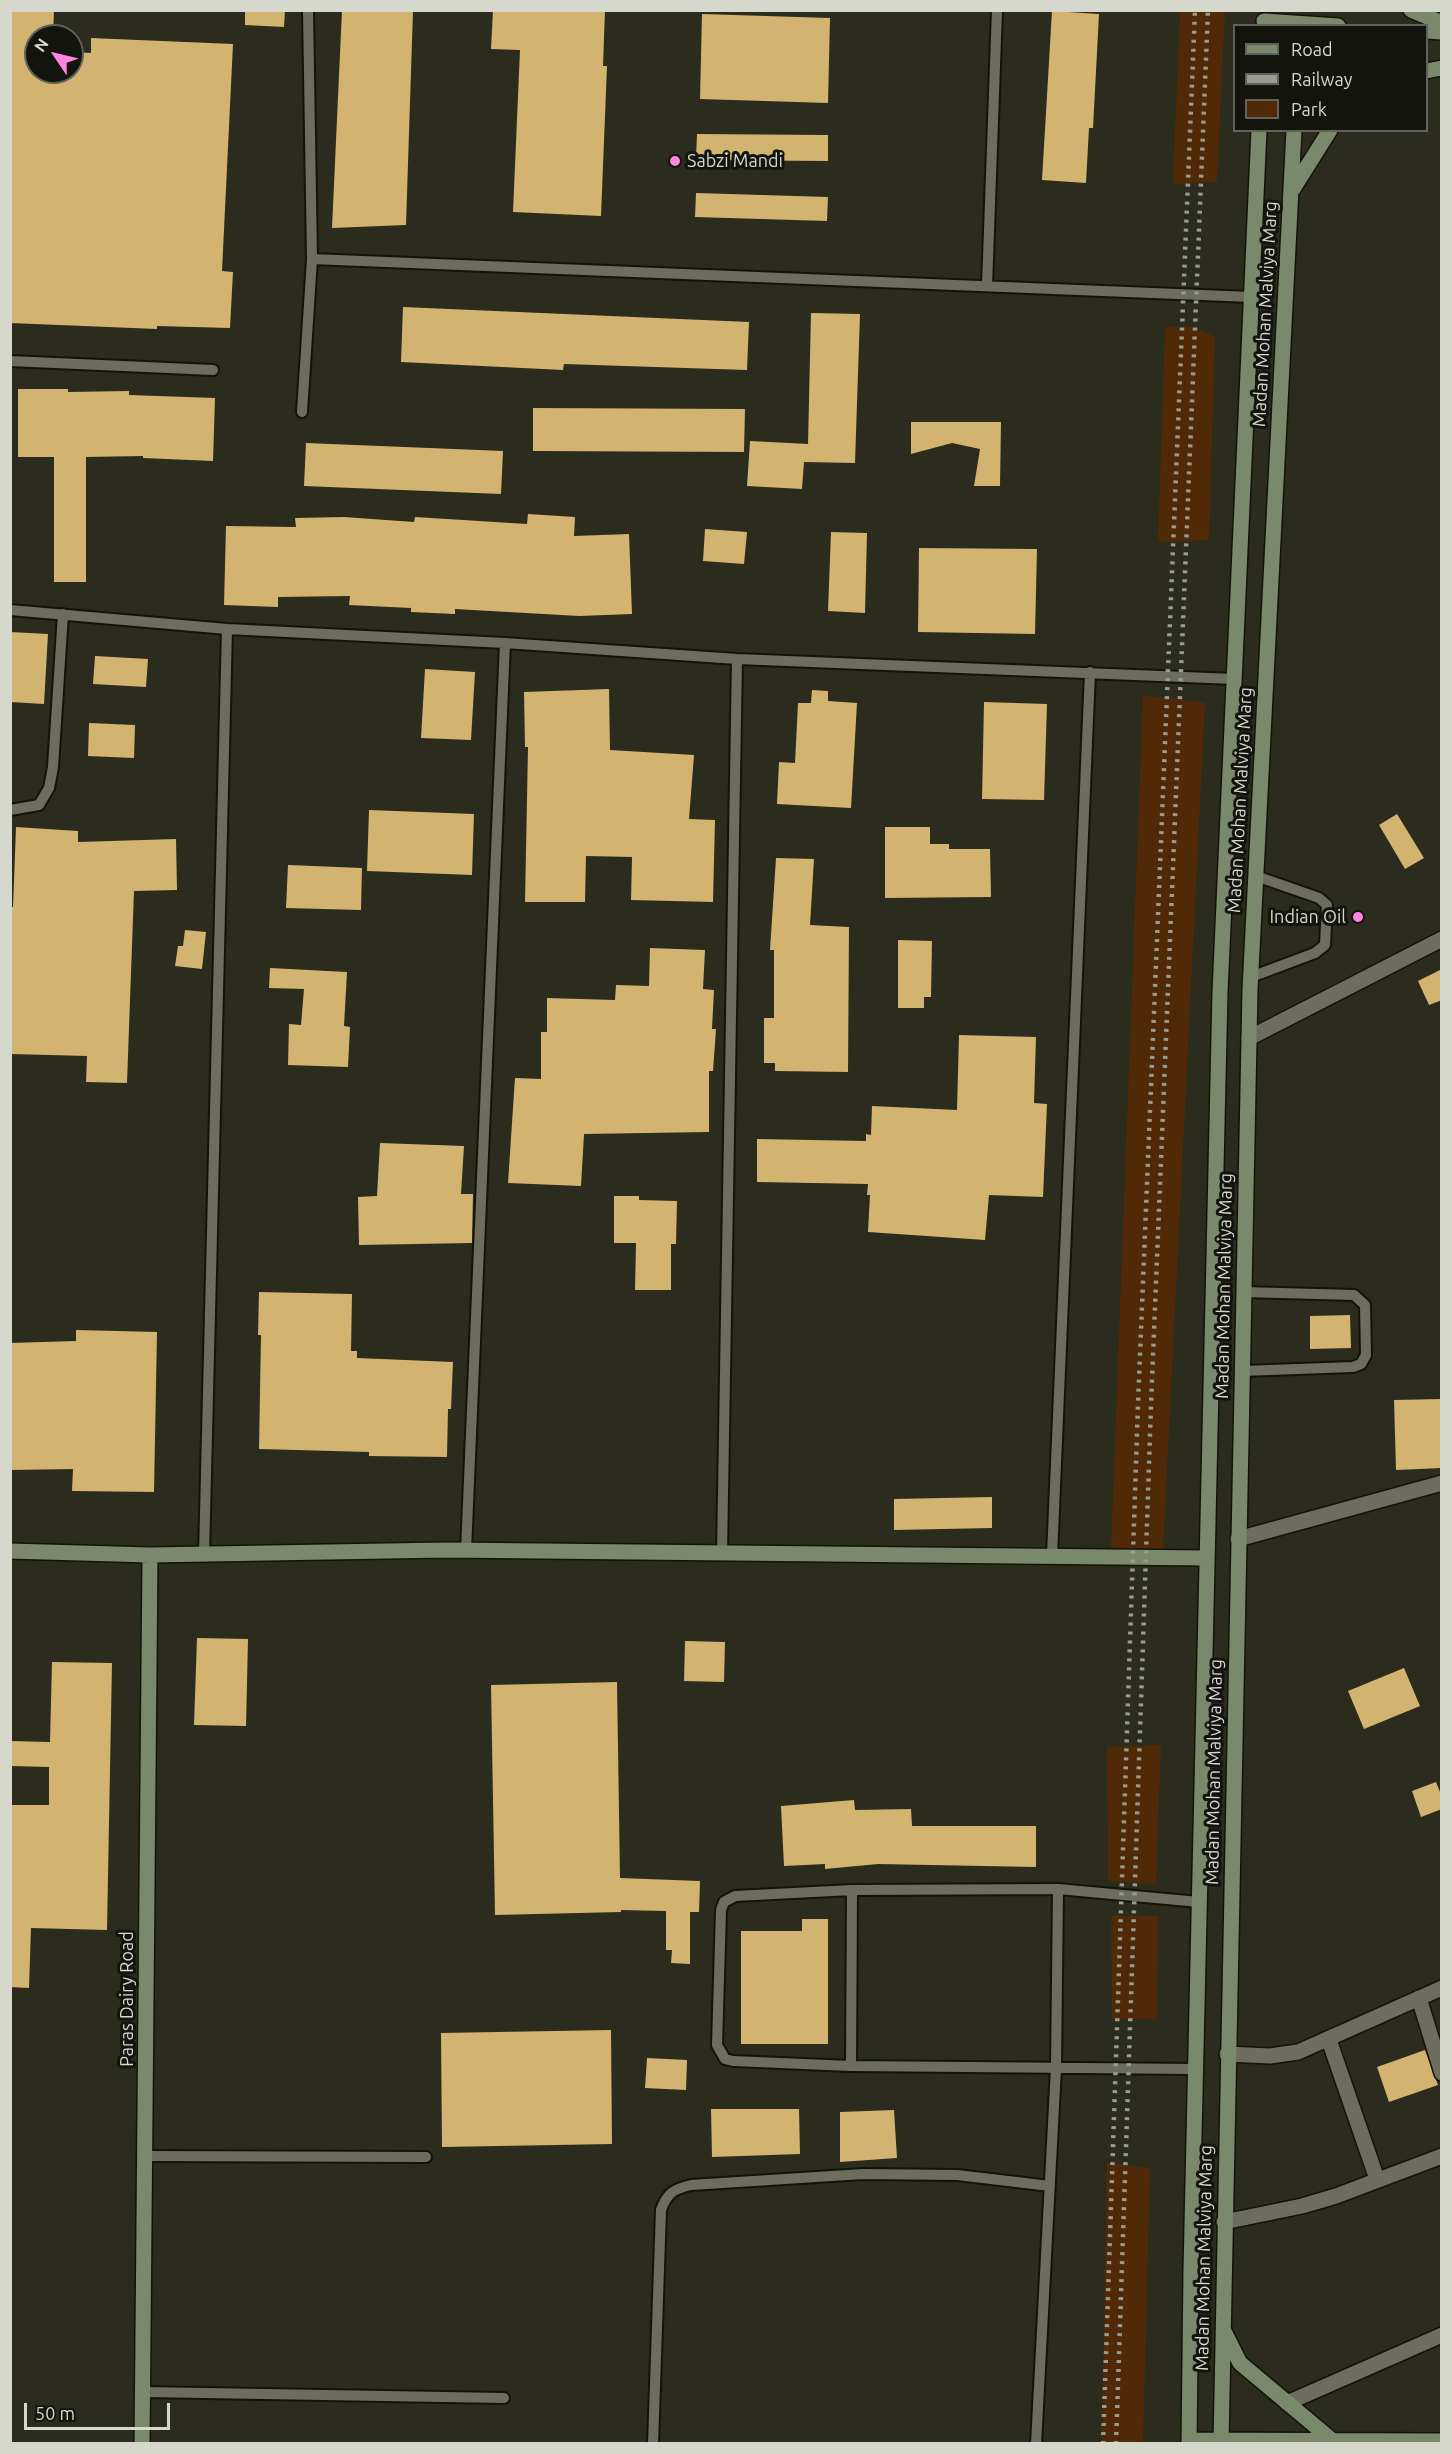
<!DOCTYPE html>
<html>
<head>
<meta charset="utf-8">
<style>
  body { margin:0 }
  #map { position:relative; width:1452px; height:2454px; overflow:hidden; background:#2b2c1d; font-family:Ubuntu,sans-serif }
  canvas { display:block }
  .frame { position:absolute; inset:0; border:12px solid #d6d7cd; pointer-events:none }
  .legend { position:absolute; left:1233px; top:24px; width:195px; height:108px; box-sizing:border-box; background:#13140d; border:2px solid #61625a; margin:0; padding:8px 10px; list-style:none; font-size:18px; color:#d6d7cd }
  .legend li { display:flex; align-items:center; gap:12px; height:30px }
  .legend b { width:30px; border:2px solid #61625a }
  .north { position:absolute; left:24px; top:24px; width:60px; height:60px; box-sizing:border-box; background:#13140d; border:2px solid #61625a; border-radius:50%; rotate:305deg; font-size:16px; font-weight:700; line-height:24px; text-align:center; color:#d6d7cd }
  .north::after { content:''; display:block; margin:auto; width:21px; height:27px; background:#fe86e1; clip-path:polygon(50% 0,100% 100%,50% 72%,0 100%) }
  .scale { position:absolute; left:24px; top:2403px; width:146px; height:27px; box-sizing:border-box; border:3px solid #d6d7cd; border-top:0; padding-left:8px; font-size:18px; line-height:21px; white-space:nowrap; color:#d6d7cd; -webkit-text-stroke:4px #13140d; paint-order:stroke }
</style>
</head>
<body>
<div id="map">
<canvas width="1452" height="2454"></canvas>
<div class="frame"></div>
<ul class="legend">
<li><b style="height:8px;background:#7a886b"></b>Road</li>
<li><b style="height:8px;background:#9b9c90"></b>Railway</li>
<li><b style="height:16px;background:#502a06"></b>Park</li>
</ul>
<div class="north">N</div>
<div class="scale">50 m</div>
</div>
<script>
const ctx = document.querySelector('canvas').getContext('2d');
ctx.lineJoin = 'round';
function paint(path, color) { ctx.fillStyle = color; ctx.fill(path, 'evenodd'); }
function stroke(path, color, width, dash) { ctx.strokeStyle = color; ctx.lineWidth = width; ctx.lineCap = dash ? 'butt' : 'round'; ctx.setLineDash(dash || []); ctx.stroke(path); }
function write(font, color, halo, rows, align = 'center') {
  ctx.font = font + ' Ubuntu,sans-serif'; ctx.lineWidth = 6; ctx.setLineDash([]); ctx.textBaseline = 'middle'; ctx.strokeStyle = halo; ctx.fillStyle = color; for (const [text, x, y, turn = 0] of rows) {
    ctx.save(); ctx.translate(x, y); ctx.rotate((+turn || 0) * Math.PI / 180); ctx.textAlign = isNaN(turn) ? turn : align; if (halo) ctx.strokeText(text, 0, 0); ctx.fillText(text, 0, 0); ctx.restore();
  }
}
paint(new Path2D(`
  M1180 11H1225L1217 182 1173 184Z
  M1165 327H1194L1215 337 1209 540 1158 542Z
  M1143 695 1205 703 1163 1551 1111 1548Z
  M1161 1745 1156 1884 1108 1881 1107 1747Z
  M1111 1916H1158L1157 2019H1112Z
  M1107 2163 1150 2168 1143 2443H1102Z`), '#502a06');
paint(new Path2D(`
  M10 10H54L53 36H36V72H72V52L91 53V38L233 44 222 271 233 272 230 328 157 326V329L10 323Z
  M245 10H285L284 27 245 25Z
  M342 10H413L406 225 332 228Z
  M493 10H605L603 66H607L601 216 513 212 520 50 491 49Z
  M1052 11 1099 14 1093 128H1089L1086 183 1042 180Z
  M702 14 830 18 828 103 700 99Z
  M697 134 828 135V161L696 160Z
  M696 193 828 197 827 221 695 217Z
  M403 307 749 322 747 370 564 364 563 370 401 362Z
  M811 313 860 314 855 463 804 462 802 489 747 486 750 441 808 444Z
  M18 389H68V392L129 391V395L215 398 213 461 143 458V456L86 457V582H54V457H18Z
  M533 408 745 409 744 452 533 451Z
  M911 422H1001L1000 486H974L980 449 952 443 911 454Z
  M306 443 503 451 501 494 304 486Z
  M528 514 575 517 574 536 629 534 632 614 579 616 455 609V614L411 612V608L349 605 350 596 278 597V607L224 605 226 526 296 527 295 518 344 517 414 522 415 517 527 524Z
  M705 529 747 532 744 564 703 561Z
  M831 532 867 533 865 613 828 611Z
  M919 548 1037 549 1035 634 918 632Z
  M10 632 48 634 44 704 10 702Z
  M95 656 148 659 146 687 93 684Z
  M425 669 475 672 471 740 421 738Z
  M609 689 610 750 694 755 689 819 715 820 713 902 631 900 632 857 586 856 585 902H525L528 747H525L524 692Z
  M812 690 828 691V701L857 703 851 808 777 804 779 762 795 763 798 703H811Z
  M984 702 1047 704 1044 800 982 799Z
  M89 723 135 725 134 758 88 756Z
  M369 810 474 814 472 875 367 871Z
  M1397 814 1424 858 1405 869 1379 825Z
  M16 827 78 831V842L176 839 177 890 134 891 127 1083 86 1082 87 1056 10 1054V907H13Z
  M885 827H930V844H949V849H990L991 897 885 898Z
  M776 858 814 859 810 925 849 927 848 1072 775 1071V1063H764V1018H774V950H770Z
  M288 865 362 868 361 910 286 908Z
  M185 930 206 932 202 969 175 966 178 946H183Z
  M898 940 932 941 931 997H924V1008H898Z
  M650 948 705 950 703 989 714 990 712 1029H716L713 1071H709V1132L584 1134 581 1186 508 1183 515 1078 541 1079V1032H547V998L615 1000 616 985 649 986Z
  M270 968 347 972 344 1026 350 1027 348 1067 288 1065 289 1024 301 1025 304 989 269 988Z
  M1442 969V1000L1429 1005 1418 981Z
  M959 1035 1036 1037 1034 1103 1047 1104 1043 1197 989 1195 985 1240 868 1232 870 1195H867L868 1184 757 1182V1139L866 1141V1134L871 1135 872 1106 957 1110Z
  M380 1143 464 1146 461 1194H473L472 1243 359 1245 358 1197 377 1196Z
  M614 1196H639V1200L677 1201 676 1244H671V1290H635L636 1243H614Z
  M259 1292 352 1294 351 1351H357V1358L453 1362 451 1409H448L447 1457 369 1456V1452L259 1449 261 1335H258Z
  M1350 1315 1351 1348 1310 1349V1316Z
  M76 1330 157 1332 154 1492 72 1491 73 1469 10 1470V1343L76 1341Z
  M1442 1399V1468L1396 1470 1394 1400Z
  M992 1497V1528L894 1530V1499Z
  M197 1638 248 1639 246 1726 194 1725Z
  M685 1641 725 1642 724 1682 684 1681Z
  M52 1662 112 1663 107 1930 31 1928 29 1988 10 1987V1805H49V1767L10 1766V1741L50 1742Z
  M1404 1668 1420 1706 1364 1729 1348 1691Z
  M617 1682 620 1878 700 1881 699 1912H690V1964L671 1963 672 1950H666V1911L621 1910V1912L495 1915 491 1685Z
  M1436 1782 1442 1797V1809L1421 1817 1412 1791Z
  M854 1800 855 1810 911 1809 912 1826H1036V1867L878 1864 825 1869V1864L784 1866 781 1806Z
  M802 1919H828V2044H741V1931H802Z
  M611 2030 612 2144 442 2147 441 2033Z
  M1425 2050 1438 2085 1389 2102 1377 2067Z
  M647 2058 687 2060 686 2090 645 2088Z
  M711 2109H799L800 2154 712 2157Z
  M894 2110 897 2158 840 2162V2112Z`), '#d3b370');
const lane = new Path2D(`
  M312 259 1251 297
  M987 286 997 10
  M10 361 213 370
  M302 412 312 259 308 10
  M10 610 227 629 505 643 737 659 1234 679
  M10 810 39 805 49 788 53 767 63 614
  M1251 977 1315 953 1325 945 1327 905 1319 898 1256 876
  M1242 1371 1353 1367 1361 1364 1366 1355 1365 1305 1354 1295 1243 1292
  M466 1550 505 643
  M722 1553 737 659
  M204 1554 227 629
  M1052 1556 1090 672
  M851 2066 733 2061 725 2059 717 2045 721 1910 724 1902 735 1896 852 1890
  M1195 2069 851 2066 852 1890 1058 1889 1199 1902
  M145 2156 426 2157
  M143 2392 504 2398
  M653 2444 661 2210C667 2193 674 2189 691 2185L863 2174 957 2175 1050 2186
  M1036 2444 1056 2068 1058 1889`);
const street = new Path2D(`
  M1249 1038 1442 939
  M1238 1539 1442 1483
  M1419 1998 1442 2073
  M1329 2040 1377 2179
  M1227 2054 1270 2056 1298 2052 1442 1988
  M1224 2222 1302 2206 1336 2196 1442 2156
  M1287 2403 1442 2335`);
const secondary = new Path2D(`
  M1411 10 1442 23
  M1264 21 1338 26
  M1426 31 1442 32
  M1426 71 1442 68
  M1293 189 1330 130
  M10 1551 150 1555 446 1550 1207 1558
  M1224 2331 1240 2363 1333 2441
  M1189 2440 1442 2441
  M142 2444 150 1555
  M1189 2444 1191 2269 1220 992 1259 130
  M1221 2444 1250 989 1294 130`);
stroke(lane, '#131407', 14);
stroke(street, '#131407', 18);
stroke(secondary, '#131407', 18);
stroke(lane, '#6c6d5c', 10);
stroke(street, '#6c6d5c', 15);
stroke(secondary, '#7a886b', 15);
stroke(new Path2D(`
  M1103 2444 1138 1404 1195 10
  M1116 2444 1151 1405 1208 10`), '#9b9c90', 4.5, [3, 6]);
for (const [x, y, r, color] of [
  [675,161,6,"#fe86e1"],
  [1358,917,6,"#fe86e1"]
]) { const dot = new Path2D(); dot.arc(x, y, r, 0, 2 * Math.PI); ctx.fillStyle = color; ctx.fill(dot); stroke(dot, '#13140d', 2); }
write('18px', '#d6d7cd', '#13140d', [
  ["Sabzi Mandi",687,161],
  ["Indian Oil",1346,917,"right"]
], 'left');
write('18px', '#d6d7cd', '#13140d', [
  ["Madan Mohan Malviya Marg",1265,314,-87],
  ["Madan Mohan Malviya Marg",1240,800,-87],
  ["Madan Mohan Malviya Marg",1224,1286,-89],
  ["Madan Mohan Malviya Marg",1214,1772,-89],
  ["Paras Dairy Road",127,1999,-90],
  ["Madan Mohan Malviya Marg",1204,2258,-89]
]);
</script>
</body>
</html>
